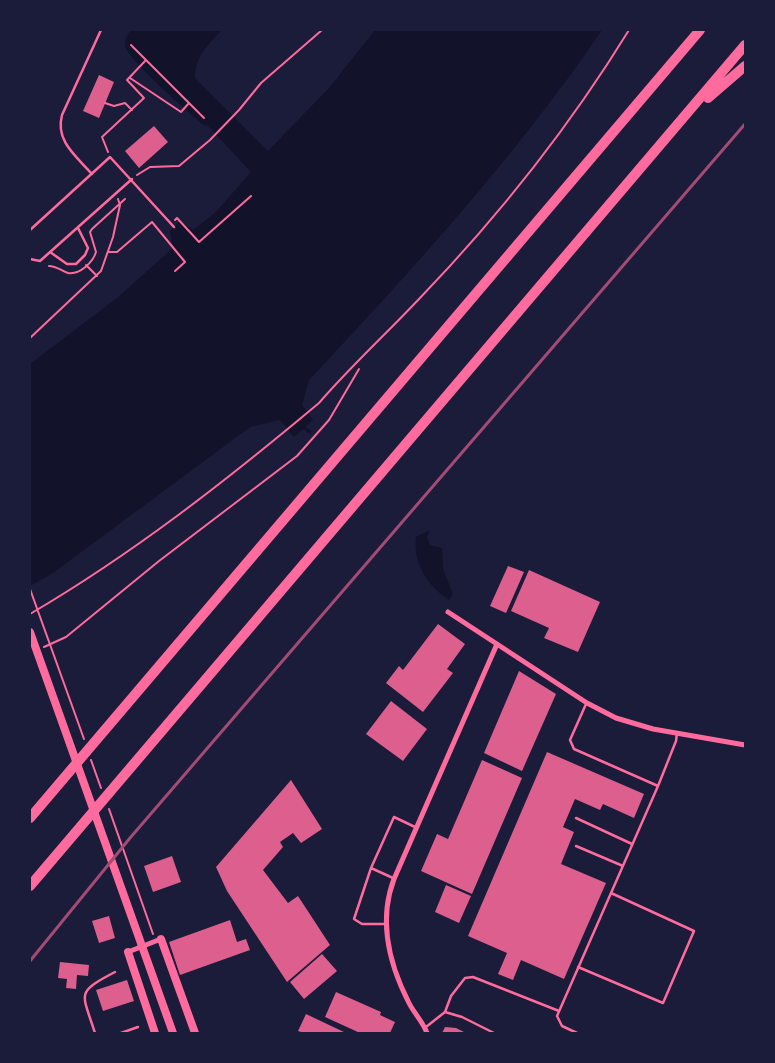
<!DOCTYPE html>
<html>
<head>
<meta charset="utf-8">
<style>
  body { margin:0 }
  #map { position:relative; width:775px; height:1063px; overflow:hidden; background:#1b1b3a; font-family:"Golos Text",sans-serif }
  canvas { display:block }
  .frame { position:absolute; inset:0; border:31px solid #1b1b3a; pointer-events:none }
</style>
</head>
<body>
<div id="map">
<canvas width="775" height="1063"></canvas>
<div class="frame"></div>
</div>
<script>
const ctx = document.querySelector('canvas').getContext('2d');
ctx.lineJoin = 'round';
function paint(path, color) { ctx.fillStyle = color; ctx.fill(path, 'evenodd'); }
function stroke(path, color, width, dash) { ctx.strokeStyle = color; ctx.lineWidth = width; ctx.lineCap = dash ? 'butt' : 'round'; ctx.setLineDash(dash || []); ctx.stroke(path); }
paint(new Path2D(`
  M131 30H222C208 45 195 56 195 78L268 151 329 88 375 30H602C516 156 413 269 309 380L302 405 313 420 294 437 280 420 250 427 53 573 30 586V364L117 298 173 248 170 231 180 221 193 230 215 213 251 172 208 126 202 124C185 109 135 66 126 48 123 41 127 36 131 30Z
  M430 530 427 538 430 545 442 548 443 569 453 594 449 600C427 585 413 564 416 537Z`), '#12122b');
stroke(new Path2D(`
  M303 427 310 432`), '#12122b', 3);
paint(new Path2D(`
  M99 75 114 82 99 118 83 111Z
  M154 126 168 142 139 168 125 151Z
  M508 566 524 572 506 613 490 606Z
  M529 570 600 602 578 652 544 638 549 628 511 611Z
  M438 624 465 644 447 669 453 673 423 712 386 683 399 666 403 670Z
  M519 671 556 694 522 771 484 753Z
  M391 701 427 729 403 761 366 734Z
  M547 752 644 794 634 818 603 804 600 810 575 799 563 827 574 832 561 864 606 883 564 979 521 960 513 980 498 974 507 953 468 936Z
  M482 760 522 778 472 894 421 871 437 834 448 839Z
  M291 780 322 829 301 843 293 833 280 842 283 847 263 870 288 903 298 896 330 945 287 982 227 891 216 867Z
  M172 856 181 882 153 892 144 866Z
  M446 885 471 896 459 923 435 912Z
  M109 916 115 938 99 943 92 921Z
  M230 920 237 942 246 939 250 950 180 975 169 942Z
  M322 954 337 971 304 999 290 982Z
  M60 962 89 965 88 976 77 975 76 989 66 988 67 979 58 978Z
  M127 980 134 1001 103 1011 96 990Z
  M336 992 381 1012 380 1015 395 1022 390 1033H360L325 1017Z
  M306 1014 346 1033H304L298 1031Z
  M445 1027 456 1028 466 1033H442Z`), '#dd5f8e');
stroke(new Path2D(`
  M131 45 204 118
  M130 78 181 112 189 103
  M105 103 114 106 125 103 132 110
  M108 152 102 137 144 98 127 80 146 60
  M137 175 150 167 179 166 210 140 239 110 261 83 322 30
  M175 220 177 218 199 242 251 196
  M109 252H117L152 222 185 262 175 271
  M86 265 97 276
  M49 266C57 266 61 271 68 273 80 275 93 262 96 252L90 232 92 229 125 199
  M30 338 101 271 113 237 120 205 118 199
  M30 589 84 739
  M30 614C134 553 227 480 319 403 350 367 386 334 419 299 497 218 570 126 629 30
  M44 647 66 637 159 561 297 456 329 420 359 369
  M91 760 101 788
  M109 809 153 934`), '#ff6b9d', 2);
stroke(new Path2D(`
  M92 174C76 156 55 141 62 115L101 30
  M30 230 110 157 174 227
  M50 252 67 264H76L85 255 88 248 78 228
  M30 259 40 261 132 179
  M586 704 570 740 574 749 658 786 676 741 677 733
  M576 818 632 844
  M576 846 623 866
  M371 868 393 878
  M385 924H362L354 919 371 868 394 817 415 827
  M578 967 663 1003 694 931 611 893
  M445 1012 451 996 465 978 473 977 559 1011
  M426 1027 445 1012 462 1017 494 1033
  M95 1033C82 992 75 993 115 972
  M121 1033 138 1027
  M577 1033 562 1026 557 1016 658 786`), '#ff6b9d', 2.5);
stroke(new Path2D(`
  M448 612 587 703 616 718 653 729 745 745
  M128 952 161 939
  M427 1033C423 1022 414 1013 409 1003 389 964 378 921 394 879L497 644`), '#ff6b9d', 5);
stroke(new Path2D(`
  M30 632 173 1033
  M161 939 195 1033
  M128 952 155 1033`), '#ff6b9d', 8);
stroke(new Path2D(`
  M708 98 745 66
  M30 818 700 30
  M30 886 745 45`), '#ff6b9d', 10);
stroke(new Path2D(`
  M30 961 130 838 745 124`), '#a44b75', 3);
</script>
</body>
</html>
